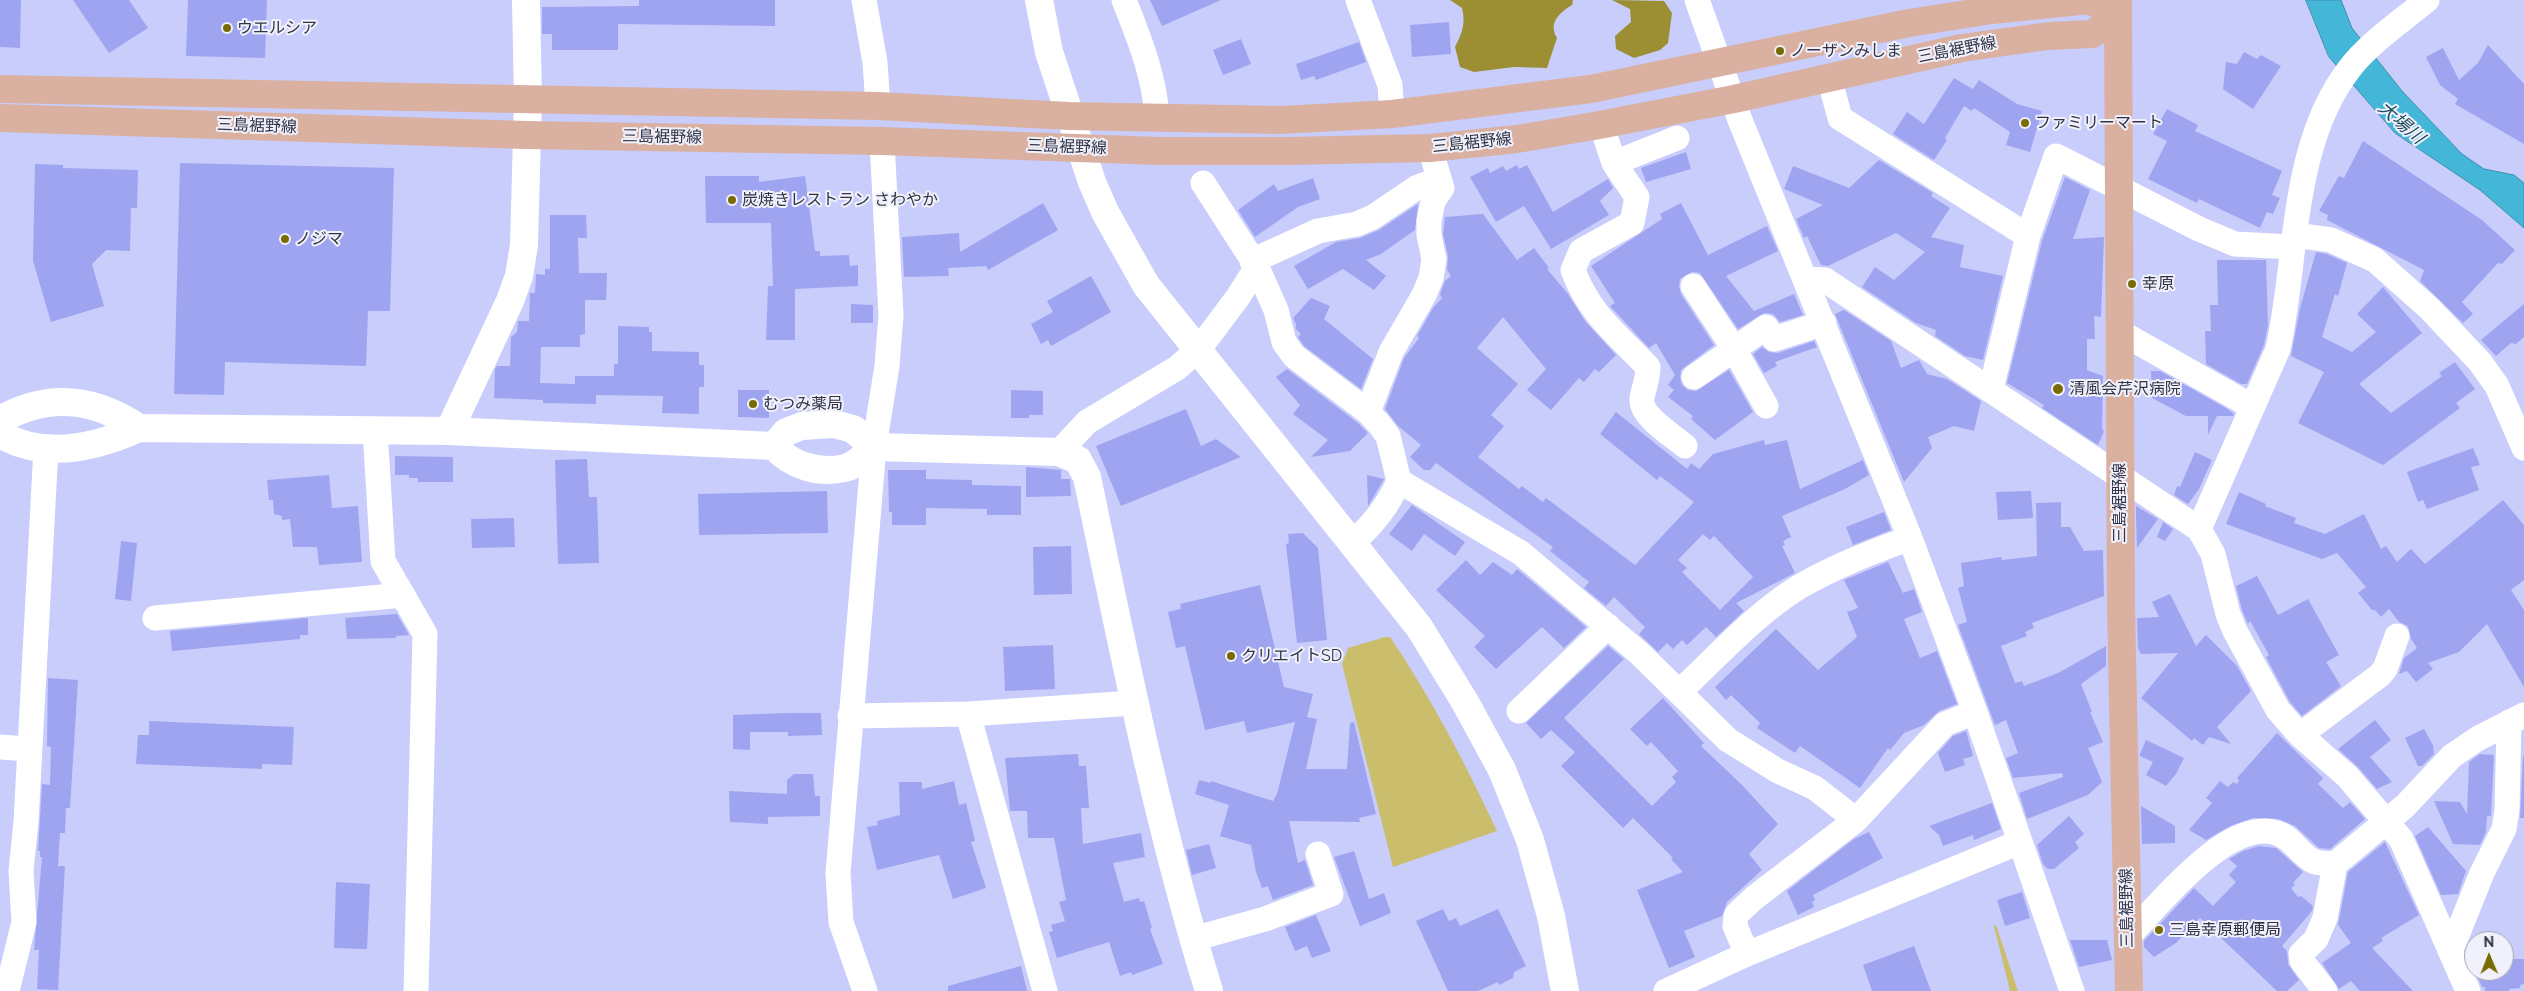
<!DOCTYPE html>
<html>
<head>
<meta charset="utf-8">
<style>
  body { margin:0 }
  #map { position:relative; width:2524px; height:991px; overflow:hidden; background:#c8cdfc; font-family:Raleway,sans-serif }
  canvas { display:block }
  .north { position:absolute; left:2464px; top:931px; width:50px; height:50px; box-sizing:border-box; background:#f0f1fb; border:1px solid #a4a5b3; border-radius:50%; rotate:359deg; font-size:14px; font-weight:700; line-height:20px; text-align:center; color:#323346 }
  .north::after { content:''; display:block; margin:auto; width:18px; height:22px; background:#786b03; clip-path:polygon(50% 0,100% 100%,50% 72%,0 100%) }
</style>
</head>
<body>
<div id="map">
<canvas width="2524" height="991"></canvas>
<div class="north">N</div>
</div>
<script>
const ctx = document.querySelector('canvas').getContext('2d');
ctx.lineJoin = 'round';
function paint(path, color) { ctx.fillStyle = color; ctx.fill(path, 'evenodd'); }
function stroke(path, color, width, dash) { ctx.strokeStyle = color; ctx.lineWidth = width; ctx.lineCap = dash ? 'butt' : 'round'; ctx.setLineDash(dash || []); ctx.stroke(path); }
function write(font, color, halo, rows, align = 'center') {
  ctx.font = font + ' Raleway,"Noto Sans JP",sans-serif'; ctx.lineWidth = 4; ctx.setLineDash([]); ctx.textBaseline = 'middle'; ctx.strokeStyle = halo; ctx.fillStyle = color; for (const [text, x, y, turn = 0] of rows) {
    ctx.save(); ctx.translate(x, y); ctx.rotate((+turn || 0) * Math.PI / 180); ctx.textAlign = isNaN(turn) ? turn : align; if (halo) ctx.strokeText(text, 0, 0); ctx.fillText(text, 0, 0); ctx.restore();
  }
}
paint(new Path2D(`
  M1385 637H1390C1432 699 1465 763 1497 831L1393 867 1342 664 1348 648Z
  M1996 925 2018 991H2010L1994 926Z`), '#cabe6c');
paint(new Path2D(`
  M1450 0H1573L1572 5C1559 13 1548 23 1557 38L1547 68 1514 67 1474 72 1460 67 1455 47C1462 33 1466 24 1462 8Z
  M1612 0 1664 1 1672 13 1668 43 1660 50 1634 58 1616 49 1615 36 1631 22 1630 9Z`), '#9c8e33');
const water = new Path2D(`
  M2306 0H2341L2352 28 2402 91 2462 154 2484 169 2514 175 2524 183V228L2480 190 2395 133 2329 57Z`);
paint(water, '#44b7d8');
stroke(water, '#3f8fac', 1);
paint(new Path2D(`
  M0 0H21L20 48 0 47Z
  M73 0H129L148 28 109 53Z
  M188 0H267L265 58 186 56Z
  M639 0H775V26L618 24V50H552V34H542V7L639 6Z
  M1150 0H1221L1162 26Z
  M1449 22 1451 54 1412 57 1410 25Z
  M1241 39 1251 64 1223 75 1213 50Z
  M1359 42 1366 62 1316 80 1314 76 1301 80 1296 64Z
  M2488 45 2524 84V144L2455 104 2458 99 2440 85 2426 57 2443 48 2459 80 2478 63Z
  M2244 52 2257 59 2261 55 2281 66 2253 109 2223 89 2226 62 2237 64Z
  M1954 78 1973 89 1979 80 2017 104 2042 111 2030 152 2006 145 2010 132 1974 108 1972 111 1964 106 1945 138 1947 140 1934 160 1893 134 1907 112 1924 124Z
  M2167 109 2198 125 2195 131 2282 171 2272 195 2280 198 2273 214 2267 212 2260 228 2199 199 2197 203 2148 179 2167 141 2153 134Z
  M2363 141 2482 220 2515 250 2502 264 2498 263 2462 302 2473 314 2463 323 2420 281 2424 270 2327 220 2328 215 2319 211 2339 176 2344 178Z
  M1686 152 1691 169 1646 182 1641 168Z
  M1879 160 1933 193 1931 196 1950 208 1931 237 1964 245 1960 267 2003 276 1983 360 1965 356 1935 336 1936 330 1916 323 1862 287 1875 267 1894 280 1925 252 1896 233 1828 266 1821 265 1807 236 1804 238 1796 219 1823 205 1784 189 1793 166 1849 188Z
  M180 163 394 168 390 311H368L366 366 225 362 224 395 174 394Z
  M35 164 63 165V168L138 170 137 208H131L130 251 106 250 92 264 104 306 51 322 33 261Z
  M1517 165 1519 169 1527 165 1553 212 1608 179 1613 188 1600 201 1609 215 1551 249 1524 206 1496 222 1470 177 1488 168 1490 173 1503 166 1506 171Z
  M705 176H759V182L805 176 815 251H820V256L849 255 850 266 858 265V286L795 289V340H766L768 286H773L771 223H706Z
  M2065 177 2090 190 2073 239 2104 237 2101 317 2094 316 2095 339H2087V370L2103 376 2102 429 2104 431 2098 445 2042 408 2044 405 2007 383 2042 241Z
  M1313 178 1320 199 1298 207 1255 237 1238 210 1274 184 1278 191Z
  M1043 203 1058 230 988 270 986 266 948 268 949 276 904 277 902 237 959 233 960 252Z
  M1681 203 1708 255 1767 226 1778 251 1726 276 1754 311 1794 294 1803 315 1780 322 1773 314 1764 313 1738 329 1700 273 1692 272 1680 279 1679 286 1681 294 1714 345 1681 370 1680 378 1682 385 1688 390 1696 391 1729 370 1753 412 1715 440 1691 419 1693 416 1668 397 1674 390 1668 385 1675 375 1656 343 1649 348 1610 306 1615 303 1591 266 1662 219 1660 214Z
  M1418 204 1415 230 1381 254 1366 260 1386 276 1374 290 1343 269 1308 289 1294 266 1336 242 1360 238 1379 230Z
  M1483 214 1517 260 1534 248 1549 268 1547 269 1568 294 1585 321 1616 355 1599 372 1595 369 1584 382 1579 378 1551 410 1527 390 1546 369 1503 317 1477 348 1518 384 1491 415 1504 426 1478 457 1519 489 1522 486 1543 502 1546 498 1635 565 1694 502 1660 476 1657 480 1600 434 1616 412 1687 469 1691 463 1699 469 1713 454 1764 440 1765 445 1787 440 1800 489 1863 460 1869 475 1845 489 1782 516 1791 537 1783 541 1785 545 1782 546 1795 573 1736 603 1744 611 1716 637 1706 627 1687 645 1682 640 1673 649 1667 643 1658 652 1639 634 1645 627 1614 597 1606 606 1584 588 1589 582 1550 551 1553 547 1436 463 1430 470H1424L1410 457 1421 445 1398 426 1385 409 1404 358 1419 338 1417 336 1433 308 1442 298 1440 294 1445 281 1451 276 1447 270 1448 256 1443 234 1445 217ZM1703 534 1710 540 1714 536 1753 577 1720 610 1682 572 1687 568 1678 560Z
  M550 215H586L587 238H578L579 273H607L606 300H585V334L580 335V347H541L540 383 575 384V376H614V364H618V326L649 327V332H652V351L699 352V365H704V387H699V414L662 413 663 396 596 395V404L543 403V400L494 398 495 369 497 366H510L511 337 517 332 518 321H529L530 293H535L536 274 545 275V269H550Z
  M2316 252 2327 254 2347 263 2338 296 2335 294 2322 337 2352 352 2376 332 2357 314 2383 287 2422 333 2359 384 2391 413 2442 376 2439 373 2455 362 2475 389 2456 403 2460 408 2383 465 2298 423 2324 372 2291 356 2300 308Z
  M2217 260H2266L2268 325 2264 345 2247 384H2241L2206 364 2205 331H2211L2210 305H2218Z
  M1091 276 1111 312 1051 346 1048 340 1041 344 1031 324 1053 312 1047 301Z
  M1311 298 1330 306 1324 319 1373 359 1361 389 1304 346 1298 337 1301 334 1296 329V324L1293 318Z
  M851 304 873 305V323H851Z
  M2524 304V337L2516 344 2511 343 2496 356 2481 340Z
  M1844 310 1891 341 1901 368 1919 360 1927 374 1947 379 1981 401 1974 431 1954 426 1928 437 1932 448 1904 482 1835 314Z
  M1814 341 1817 347 1775 362 1777 366 1764 373 1753 354 1762 347 1769 352 1778 353Z
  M1287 369 1358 423 1368 433 1350 451 1311 457 1328 440 1293 414 1300 405 1276 377Z
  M2151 371H2160L2226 408 2234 414 2233 416H2217L2208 435V416H2186L2152 398Z
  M738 390H769V418L738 417Z
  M1011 390 1043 391V415H1029V418H1011Z
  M1186 409 1201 446 1216 439 1241 457 1121 506 1096 446Z
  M2473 448 2480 465 2471 467 2479 490 2427 509 2423 500 2418 502 2407 472Z
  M2195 452 2212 460 2199 489 2188 504 2174 495 2177 486 2180 487Z
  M395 456 453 457V482H418V478H409V475H395Z
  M587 459 589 497H597L599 563 558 564 555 460Z
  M1026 467 1061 470V479H1070L1071 496 1026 497Z
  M888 470H926V479L972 480V485L1021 486V515H987V509L926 508V525H892V512H889Z
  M329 475 332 508 358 506 362 562 319 565 317 547H293L290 519 282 520V516L274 514 273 500H269L267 480Z
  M1367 475 1384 479 1368 506Z
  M827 491 828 533 699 535 698 494Z
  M2031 491 2033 518 1998 520 1996 492Z
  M2239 492 2266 504 2265 506 2296 518 2294 523 2325 534 2364 514 2381 549 2386 546 2397 562 2411 549 2425 564 2503 500 2524 525V580L2511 590 2524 610V687L2487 624 2459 652 2428 663 2433 669 2416 682 2407 671 2399 674 2404 658 2417 648 2411 639 2408 626 2399 622 2389 609 2381 617 2375 610H2372L2358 593 2366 587 2337 553 2322 559 2226 524Z
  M2061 502V527H2070L2084 551 2103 550 2104 596 2032 623 2034 628 2025 632 2027 636 2001 646 2015 683 2022 681 2024 686 2058 673 2106 646V666L2081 684 2092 712H2090L2103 742 2088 748 2102 782 2088 795 2027 819 2019 793 2063 777 2062 773 2013 778 2006 758 2018 753 2006 720 1995 725 1958 625 1967 622 1958 588 1964 586 1961 563 2001 557 2002 560 2037 556 2036 503Z
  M1412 505 1465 542 1455 556 1424 534 1412 551 1389 534Z
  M2136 506 2158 519 2137 548 2136 516Z
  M1884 512 1891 530 1853 545 1846 527Z
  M514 518 515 547 472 548 471 519Z
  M2163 522 2173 529 2165 541 2157 537Z
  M1303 533 1318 548 1327 640 1297 643 1286 544 1289 543 1288 534Z
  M121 541 137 543 131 601 115 599Z
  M1071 546 1072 594 1034 595 1033 547Z
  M1466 560 1480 575 1493 562 1512 575 1517 569 1586 627 1564 648 1542 627 1496 669 1474 647 1485 636 1436 590Z
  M1888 562 1903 593 1914 589 1922 612 1904 619 1920 658 1937 651 1957 704 1939 711 1924 725 1904 733 1890 750 1888 748 1860 788 1800 746 1795 753 1757 728 1760 723 1731 695 1726 700 1715 687 1776 629 1818 670 1857 637 1847 612 1858 608 1844 580Z
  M2257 576 2278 615 2308 599 2339 655 2326 662 2341 686 2302 716 2290 702 2266 657 2269 655 2250 621 2248 624 2242 610 2236 586Z
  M1260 585 1284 687 1313 694 1307 717 1317 719 1306 769H1347L1350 723 1354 722 1376 814 1359 818 1360 822 1289 821 1298 863 1305 860 1313 885 1273 900 1268 886 1262 888 1256 872 1251 845 1220 836 1229 805 1195 794 1199 780 1211 783V781L1273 801 1277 794 1295 722 1247 733 1244 721 1205 730 1185 646 1176 648 1168 612 1181 609 1180 604Z
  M2170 594 2196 646 2206 635 2237 666 2251 691 2217 727 2231 744 2209 737 2203 745 2194 738 2192 741 2141 698 2178 653 2141 654 2138 648 2137 618 2159 617 2152 602Z
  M397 614 409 635 396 636V638L347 639 345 618Z
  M308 618V635H300V639L172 651 170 631Z
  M1053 645 1055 689 1005 691 1003 647Z
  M1608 646 1624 659 1564 718 1652 806 1676 782 1672 777 1678 771 1651 742 1647 746 1630 729 1663 698 1704 743 1701 746 1742 785 1778 824 1749 854 1762 870 1727 902 1722 916 1684 931 1695 957 1669 968 1637 890 1683 872 1671 859 1673 858 1633 818 1623 828 1561 766 1575 752 1551 730 1541 739 1526 723Z
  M48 678 78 680 70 808H66L65 833H60L58 866H65L58 990 37 989 39 950H34L42 857H40V851H38L42 784 50 785 51 747 47 746Z
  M788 713H821L822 735 788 736V732H750V750L733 749V715Z
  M2375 720 2391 740 2370 757 2392 782 2377 789 2358 767 2338 749Z
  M149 721 294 727 292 765 262 764V769L136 764 138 735H149Z
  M2424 729 2433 745 2434 754 2422 766H2418L2405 738Z
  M1966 731 1973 756 1963 759 1965 765 1945 772 1938 753 1953 736Z
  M2277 733 2323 778 2318 784 2343 808 2350 802 2365 819 2330 849 2319 848 2295 826 2278 819 2253 818 2230 826 2206 840 2189 830 2212 803 2206 798 2220 781 2228 787 2233 782 2237 784 2239 780 2237 778Z
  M2146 740 2184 758 2176 774 2166 786 2146 775 2153 762 2140 756V754Z
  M1078 754 1079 766H1086L1089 808H1081L1083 844 1141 833 1145 857 1113 863 1124 902 1139 898 1140 902 1144 901 1152 928 1150 929 1163 964 1132 975 1131 972 1120 976 1109 942 1057 958 1049 932 1053 931 1051 925 1065 921 1059 902 1066 900 1054 838H1028L1027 811H1010L1005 758Z
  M2480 754 2494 755 2491 816H2487L2486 832 2480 845 2453 844 2434 801 2460 802 2467 814 2469 762Z
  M2523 756 2524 757V818H2520Z
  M794 774H813L815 796H820V816L768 817V824L730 822 729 791 787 794V780Z
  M954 781 959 805 966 803 975 841 971 842 986 888 953 899 939 855 877 870 867 827 878 825 877 821 900 815 899 782H922V789Z
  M1992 803 2001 829 1974 840 1973 835 1943 846 1939 835 1929 826Z
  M2141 806 2175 826V843L2142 844Z
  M2069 816 2084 834 2075 842 2079 848 2054 869H2048L2043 864 2037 845Z
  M2428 827 2466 871 2458 894 2441 895 2415 836Z
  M1869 832 1883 858 1813 895 1815 900 1812 902 1814 907 1798 915 1787 891 1854 839Z
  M2385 842 2419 915 2381 938 2383 941 2372 948 2413 991H2360L2351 981 2339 989 2322 963 2351 943 2338 925 2348 872Z
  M1209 844 1216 868 1192 875 1186 850Z
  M2259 846 2276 848 2303 872 2293 883 2295 885 2291 888 2298 897 2301 896 2313 906 2312 911 2282 946 2287 951 2288 964 2299 980 2287 991H2277L2200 918 2176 943 2154 957 2144 947V941L2194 888 2213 906 2236 882 2229 875 2237 866 2229 859 2243 851Z
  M1354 851 1369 899 1384 893 1391 913 1360 926 1334 857Z
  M336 882 370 884 367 949 334 948Z
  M2022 892 2030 918 2005 926 1997 900Z
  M1443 909 1449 921 1456 918 1460 926 1498 909 1526 966 1514 972 1513 978 1499 985 1498 982 1478 991H1448L1416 921Z
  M1316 915 1331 951 1312 958 1307 946 1295 951 1285 927Z
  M2070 940H2107L2112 960 2079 967Z
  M1914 946 1931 991H1872L1863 965Z
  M2504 959H2524V984L2520 985V988L2509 989V991H2485V987H2482L2475 971H2504Z
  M1021 966 1027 991H948V986Z`), '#9fa4f1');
stroke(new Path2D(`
  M864 0 875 62 878 106
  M1124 0C1139 38 1155 77 1157 118
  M1358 0 1390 85 1392 114
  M1697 0 1740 120 1910 538 1975 712 2072 991
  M2427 0C2403 20 2369 43 2350 68 2290 145 2298 258 2278 349L2199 529 2213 554 2228 614 2235 631 2278 710 2300 735 2347 776 2401 839 2468 991
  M1829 77 1840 118 2028 236
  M1601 124 1614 163 1637 197 1632 223 1581 251 1573 270C1589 314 1618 335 1648 367 1648 379 1644 387 1642 398 1639 415 1672 435 1685 446
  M1614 163 1677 138
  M2295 235 2331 240 2375 260 2430 309 2480 362 2497 386 2524 448
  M1252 261 1318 231 1357 224 1373 217 1416 188 1439 179
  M1257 267 1276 310 1284 342 1294 356 1368 412 1379 424 1388 436 1399 481 1521 553 1639 653 1728 740 1778 771 1815 788 1856 820
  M1807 279 1825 280 2199 529
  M1693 286 1734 349 1766 406
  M2120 332 2251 406
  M1694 377 1766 327 1774 339 1824 323
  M1991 389 2028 236 2056 156 2199 229 2235 244 2293 247
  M1368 412 1391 352 1424 295 1431 278 1434 259 1429 235V221L1433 201 1442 188 1430 148
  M375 430 383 561 425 634 416 991
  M1059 452 1087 422 1177 368 1199 349 1238 297 1257 267 1203 183
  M1352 543C1373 525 1388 506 1399 481
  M155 618 403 595
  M1679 692C1717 657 1755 614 1799 587 1835 566 1872 552 1910 538
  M1519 711 1608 626
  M968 714 1045 991
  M850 716 968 714 1134 703
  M2300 735 2380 675 2385 669 2397 636
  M0 747 29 749
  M2127 938C2158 906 2227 817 2277 833 2293 838 2299 854 2313 861 2319 864 2329 863 2335 864
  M1193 939 1265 919 1331 894 1318 854
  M2451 950 2482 873 2504 829 2507 810 2509 722
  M1747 954 1735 926 1736 916 1738 913 1754 898 1856 820 1945 724 1975 712
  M7 991 24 922 21 871 26 822 46 448
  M865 991 841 922 838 873 874 447 887 366 891 315 882 141
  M1666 991 1747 954 2020 842
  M2325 991 2302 961 2301 954 2316 939 2325 918 2335 864 2405 806 2452 756 2477 739 2524 715`), '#fff', 25);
stroke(new Path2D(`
  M1039 0 1049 52 1092 182 1105 212 1146 285 1419 627 1465 702 1502 770 1530 840 1551 916 1565 991
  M0 420C49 392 94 398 139 428
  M449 431 510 301 519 276 524 245 528 99 526 0
  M0 434C44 460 95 448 139 428L449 431 774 446C791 466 820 474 845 468 857 465 866 455 874 447
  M774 446 786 432 802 426 834 424 853 429 874 447 1059 452 1078 460 1087 477C1123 649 1157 823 1209 991`), '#fff', 28);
stroke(new Path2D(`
  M2118 1 2121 605 2129 991
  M0 89 878 106 1069 116 1281 120 1392 114 1591 89 1909 23 1992 10 2090 0 2118 16 2092 34 2048 36 1962 48 1734 99 1594 126 1517 139 1430 148 1287 151H1160L882 141 526 135 0 118`), '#dab0a1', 28);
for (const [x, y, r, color] of [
  [227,28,5,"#786b03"],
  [1780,51,5,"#786b03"],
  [2025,123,5,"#786b03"],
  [732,200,5,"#786b03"],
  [285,239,5,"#786b03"],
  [2132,284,5,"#786b03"],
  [2058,389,6,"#786b03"],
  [753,404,5,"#786b03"],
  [1231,656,5,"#786b03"],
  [2159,930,5,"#786b03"]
]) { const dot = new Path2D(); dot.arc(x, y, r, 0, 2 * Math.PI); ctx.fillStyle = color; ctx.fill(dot); stroke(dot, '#f0f1fb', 2); }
write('16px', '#323346', '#f0f1fb', [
  ["ウエルシア",237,28],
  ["ノーザンみしま",1790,51],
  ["ファミリーマート",2035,123],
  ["炭焼きレストラン さわやか",742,200],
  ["ノジマ",295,239],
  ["幸原",2142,284],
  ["清風会芹沢病院",2069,389],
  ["むつみ薬局",763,404],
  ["クリエイトSD",1241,656],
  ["三島幸原郵便局",2169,930]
], 'left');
write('16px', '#323346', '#f0f1fb', [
  ["三島裾野線",1957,50,-11],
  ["三島裾野線",257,126,2],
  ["三島裾野線",662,137,1],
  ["三島裾野線",1472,143,-6],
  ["三島裾野線",1067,147,2],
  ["三島裾野線",2120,503,-90],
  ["三島裾野線",2127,908,-91]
]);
write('italic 18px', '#1c4c5b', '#f0f1fb', [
  ["大場川",2401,123,41]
]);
</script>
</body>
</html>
